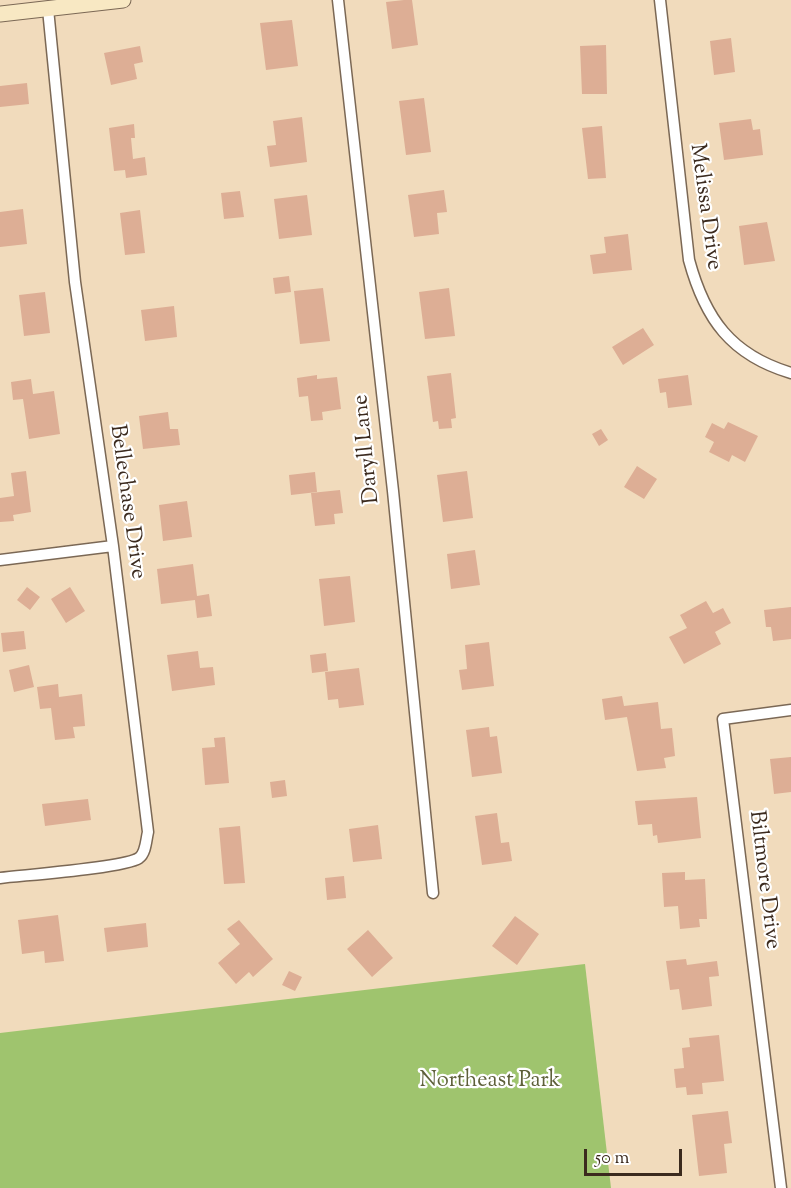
<!DOCTYPE html>
<html>
<head>
<meta charset="utf-8">
<style>
  body { margin:0 }
  #map { position:relative; width:791px; height:1188px; overflow:hidden; background:#f1dbbc; font-family:"Sorts Mill Goudy",serif }
  canvas { display:block }
  .scale { position:absolute; left:584px; top:1149px; width:98px; height:27px; box-sizing:border-box; border:3px solid #3b2a1e; border-top:0; padding-left:8px; font-size:18px; line-height:21px; white-space:nowrap; color:#3b2a1e; -webkit-text-stroke:4px #fff; paint-order:stroke }
</style>
</head>
<body>
<div id="map">
<canvas width="791" height="1188"></canvas>
<div class="scale">50 m</div>
</div>
<script>
const ctx = document.querySelector('canvas').getContext('2d');
ctx.lineJoin = 'round';
function paint(path, color) { ctx.fillStyle = color; ctx.fill(path, 'evenodd'); }
function stroke(path, color, width, dash) { ctx.strokeStyle = color; ctx.lineWidth = width; ctx.lineCap = dash ? 'butt' : 'round'; ctx.setLineDash(dash || []); ctx.stroke(path); }
function write(font, color, halo, rows, align = 'center') {
  ctx.font = font + ' "Sorts Mill Goudy",serif'; ctx.lineWidth = 4.5; ctx.setLineDash([]); ctx.textBaseline = 'middle'; ctx.strokeStyle = halo; ctx.fillStyle = color; for (const [text, x, y, turn = 0] of rows) {
    ctx.save(); ctx.translate(x, y); ctx.rotate((+turn || 0) * Math.PI / 180); ctx.textAlign = isNaN(turn) ? turn : align; if (halo) ctx.strokeText(text, 0, 0); ctx.fillText(text, 0, 0); ctx.restore();
  }
}
paint(new Path2D(`
  M585 964 611 1188H0V1033Z`), '#9fc46e');
paint(new Path2D(`
  M404 0H412L418 45 392 49 386 2Z
  M292 20 298 66 266 70 260 23Z
  M731 38 735 72 714 75 710 41Z
  M606 45 607 94H582L580 46Z
  M140 46 143 62 134 64 137 79 111 85 104 53Z
  M27 83 29 104 0 107V86Z
  M424 98 431 152 406 155 399 101Z
  M302 117 307 162 270 167 267 146 276 145 273 121Z
  M751 119 753 130 760 129 763 155 724 160 719 123Z
  M134 124 135 138H131L133 159 145 157 147 175 126 178 125 170 114 171 109 128Z
  M602 126 606 178 588 179 582 128Z
  M444 190 447 212 437 213 439 234 414 237 408 195Z
  M240 191 244 217 224 219 221 193Z
  M307 195 312 235 279 239 274 199Z
  M23 209 27 244 0 247V212Z
  M140 210 145 253 125 255 120 213Z
  M767 222 775 261 744 265 739 226Z
  M628 234 632 270 593 274 590 255 606 253 604 237Z
  M289 276 291 292 275 294 273 278Z
  M323 288 330 341 300 344 294 291Z
  M449 288 455 336 425 339 419 292Z
  M45 292 50 333 24 336 19 295Z
  M174 306 177 337 145 341 141 310Z
  M643 328 654 345 623 365 612 347Z
  M451 373 456 418 451 419 452 428 439 429 438 421 433 422 427 376Z
  M317 375V379L337 377 341 409 322 412 323 420 311 421 308 396 299 397 297 378Z
  M688 375 692 405 668 408 666 392 660 393 658 379Z
  M31 379 33 394 54 391 60 434 29 439 23 399 13 400 11 382Z
  M168 412 170 429H178L180 445 143 449 139 416Z
  M728 422 758 436 745 462 732 455 729 462 709 452 714 442 705 437 712 423 724 429Z
  M601 429 608 440 599 446 592 434Z
  M637 466 657 479 644 499 624 487Z
  M26 471 31 512 13 515 14 521 0 522V498L14 496 11 473Z
  M467 471 473 518 443 522 437 475Z
  M315 472 317 492 291 495 289 475Z
  M340 490 343 513 334 514 335 524 315 526 311 493Z
  M187 501 192 537 163 541 159 505Z
  M475 550 480 585 451 589 447 554Z
  M193 564 197 596 209 594 212 616 197 618 195 600 161 604 157 569Z
  M350 576 355 622 324 626 319 579Z
  M27 587 40 597 30 610 17 600Z
  M70 587 85 611 66 623 51 599Z
  M706 601 713 613 723 608 731 623 715 632 721 644 684 664 669 637 687 628 680 615Z
  M791 607V639L773 641 771 627H766L764 610Z
  M24 631 26 649 3 652 1 633Z
  M489 642 494 686 462 690 459 670 467 669 465 645Z
  M198 651 200 668 213 667 215 685 172 691 167 655Z
  M326 653 328 671 312 673 310 655Z
  M29 665 34 687 14 692 9 670Z
  M359 668 364 705 339 708 338 699 328 700 325 672Z
  M58 684 59 697 82 694 85 726 73 727 75 738 55 740 51 708 40 709 37 687Z
  M622 696 624 706 658 702 661 729 672 728 675 756 664 758 666 768 637 771 627 717 605 720 602 699Z
  M489 727 490 737 497 736 502 773 472 777 466 730Z
  M225 737 229 783 205 785 202 748 215 747 214 738Z
  M791 757V792L774 794 770 759Z
  M285 780 287 796 272 798 270 782Z
  M697 797 701 838 658 843 657 835 653 836 652 824 638 825 635 801Z
  M88 799 91 820 45 826 42 804Z
  M497 813 501 843 509 842 512 861 482 865 475 816Z
  M378 825 382 859 353 862 349 829Z
  M240 826 245 883 224 884 219 828Z
  M685 872V880L705 879 707 919H699L700 927 680 929 678 906 664 907 662 873Z
  M344 876 346 898 327 900 325 878Z
  M58 915 64 961 45 963 44 951 22 954 18 920Z
  M515 916 539 934 517 965 492 946Z
  M239 920 273 959 253 977 249 972 236 984 218 963 240 944 227 929Z
  M146 923 148 947 107 952 104 928Z
  M368 930 393 958 372 977 347 949Z
  M686 959 687 965 717 961 719 976 709 977 712 1006 682 1010 679 989 670 990 666 961Z
  M289 971 302 977 295 991 282 985Z
  M719 1035 724 1081 702 1083 703 1094 687 1095 686 1087 676 1088 674 1069 684 1068 682 1048 690 1047 689 1038Z
  M728 1111 732 1143 724 1144 727 1173 699 1176 692 1115Z`), '#ddae95');
const street = new Path2D(`
  M338 0 393 491 433 893
  M660 0 689 260C705 319 731 355 791 373
  M0 560 113 546
  M0 878C24 875 124 868 139 858 146 853 146 840 148 832L113 546 75 282 48 9
  M781 1188 723 719 791 710`);
const secondary = new Path2D(`
  M0 14 123 0`);
stroke(street, '#7b6855', 13);
stroke(secondary, '#7b6855', 17);
stroke(street, '#fff', 10);
stroke(secondary, '#f8e8c3', 15);
write('22px', '#3b2a1e', '#fff', [
  ["Melissa Drive",704,207,82],
  ["Daryll Lane",368,449,-96],
  ["Bellechase Drive",126,502,82],
  ["Biltmore Drive",763,880,83]
]);
write('22px', '#5e603a', '#fff', [
  ["Northeast Park",490,1082]
]);
</script>
</body>
</html>
